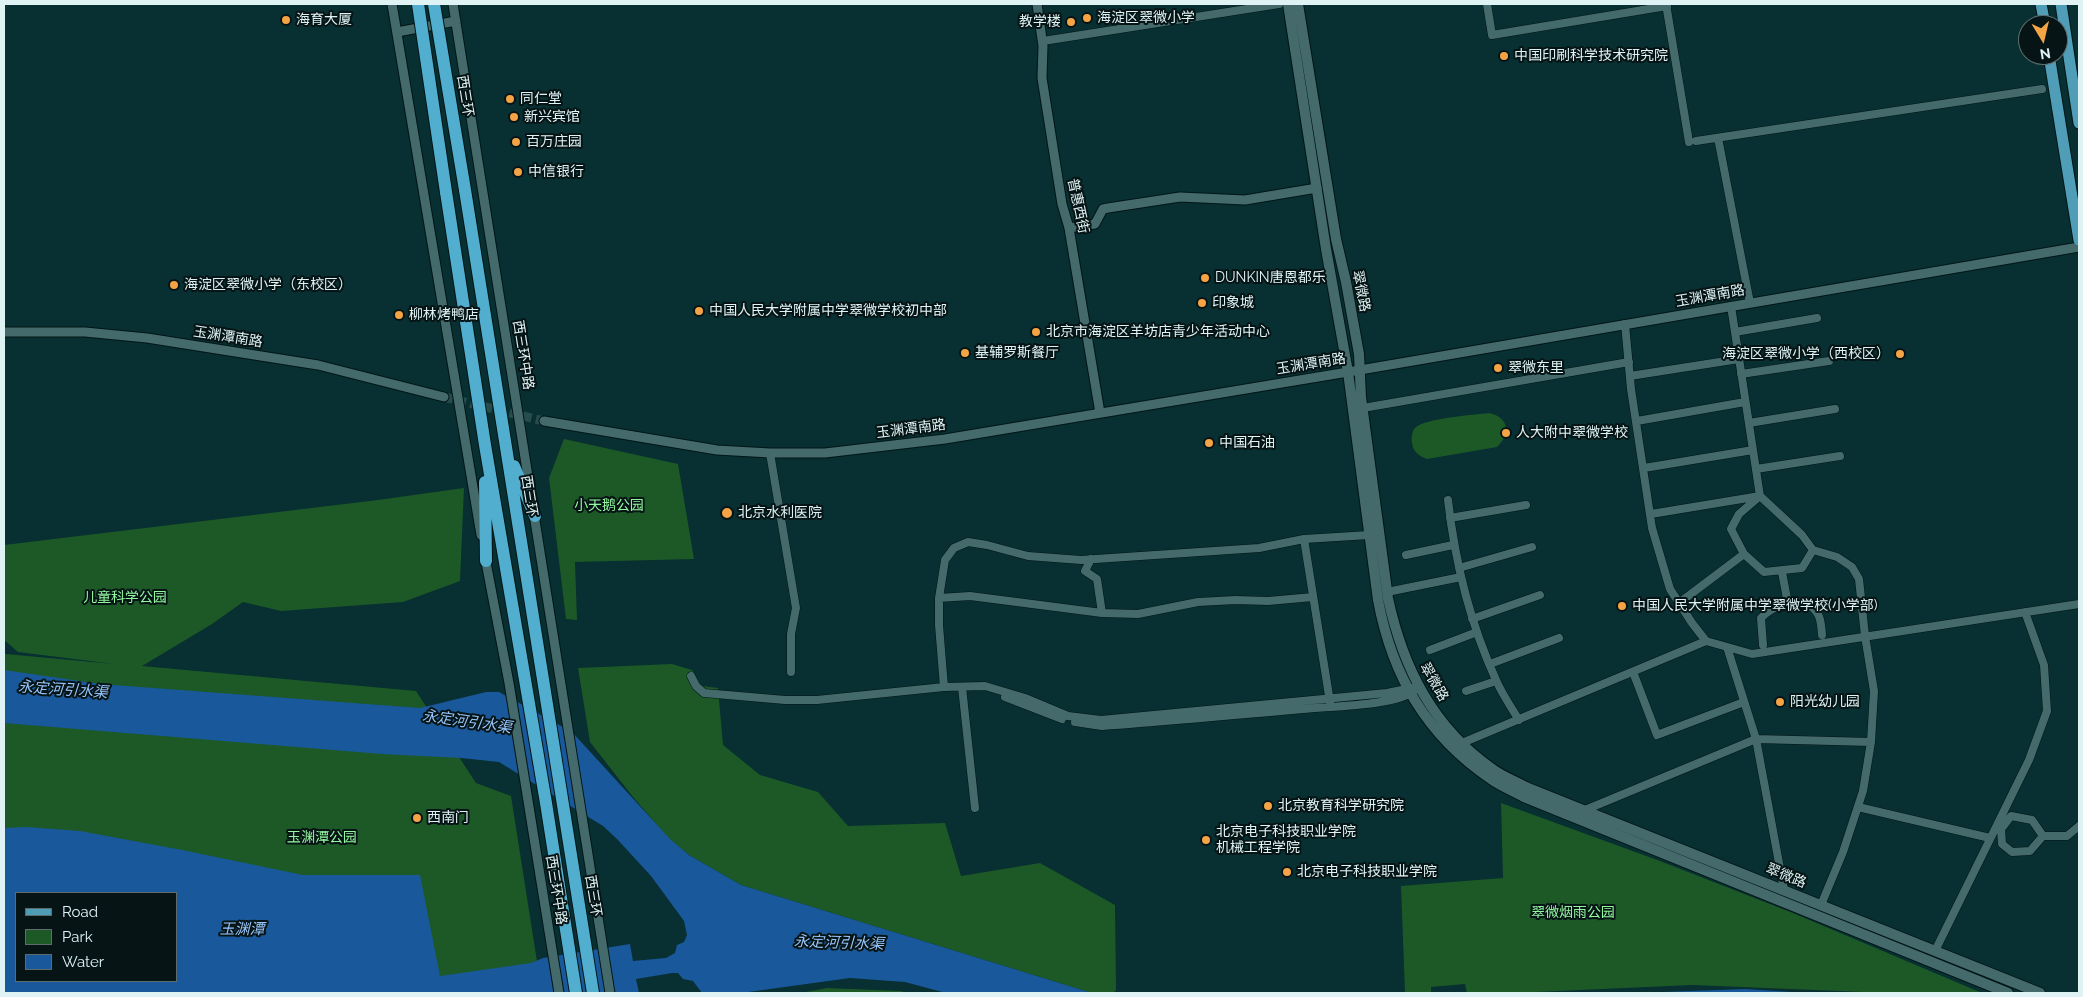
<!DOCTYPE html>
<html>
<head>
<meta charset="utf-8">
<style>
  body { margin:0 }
  #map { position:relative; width:2083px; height:997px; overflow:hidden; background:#082f31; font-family:Raleway,sans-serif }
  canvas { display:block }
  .frame { position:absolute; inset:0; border:5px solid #dff3f4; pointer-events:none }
  .legend { position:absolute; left:15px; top:892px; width:162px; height:90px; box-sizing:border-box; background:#061415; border:1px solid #5d6d6e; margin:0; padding:6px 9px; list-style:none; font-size:15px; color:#dff3f4 }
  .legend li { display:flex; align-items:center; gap:10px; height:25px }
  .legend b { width:25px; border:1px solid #5d6d6e }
  .north { position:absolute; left:2018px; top:15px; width:50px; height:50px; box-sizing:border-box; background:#061415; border:1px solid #5d6d6e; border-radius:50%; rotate:171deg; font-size:14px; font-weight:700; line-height:20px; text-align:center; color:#dff3f4 }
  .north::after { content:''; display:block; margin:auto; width:18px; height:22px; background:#f4a345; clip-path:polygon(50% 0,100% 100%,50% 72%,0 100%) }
</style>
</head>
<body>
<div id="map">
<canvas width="2083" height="997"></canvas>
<div class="frame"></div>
<ul class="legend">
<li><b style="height:6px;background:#4f9db6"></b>Road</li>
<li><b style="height:14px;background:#1c5927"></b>Park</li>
<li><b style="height:14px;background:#19589a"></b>Water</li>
</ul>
<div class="north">N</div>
</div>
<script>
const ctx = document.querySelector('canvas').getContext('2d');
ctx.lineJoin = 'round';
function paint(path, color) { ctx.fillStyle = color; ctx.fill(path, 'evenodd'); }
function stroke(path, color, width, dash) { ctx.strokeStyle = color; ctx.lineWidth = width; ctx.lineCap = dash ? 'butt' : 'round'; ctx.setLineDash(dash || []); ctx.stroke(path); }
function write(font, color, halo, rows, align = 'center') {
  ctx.font = font + ' Raleway,"Noto Sans SC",sans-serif'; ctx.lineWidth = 4; ctx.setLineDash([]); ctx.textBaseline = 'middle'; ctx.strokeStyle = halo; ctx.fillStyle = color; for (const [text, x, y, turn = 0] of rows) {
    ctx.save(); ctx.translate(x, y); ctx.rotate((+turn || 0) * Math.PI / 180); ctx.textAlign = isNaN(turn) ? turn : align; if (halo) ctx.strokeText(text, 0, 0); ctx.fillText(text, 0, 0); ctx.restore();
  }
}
paint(new Path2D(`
  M1489 413C1509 417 1511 434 1497 447L1427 459C1419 456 1413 452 1412 443 1411 439 1412 431 1415 428 1425 418 1473 415 1489 413Z
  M564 439 678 464 694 559 575 562 577 620 566 619 549 478Z
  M464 488 460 581 403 602 281 611 243 602 212 624 142 666 416 691 476 783 511 796 542 993H4V653L6 654 114 664 18 652 4 640V545L378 500ZM16 893H176V981H16Z
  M672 664 692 670 702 686 718 688 723 745 760 775 818 792 848 826 945 823 961 876 1040 863 1115 905 1116 990 1113 993H1092L741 885 689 855 669 839 633 797 590 742 578 668Z
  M1501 803 1660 861 1793 913 1982 993H1889L1692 985 1513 993H1467L1465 984 1431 987V993H1405L1401 886 1503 878Z
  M827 988 900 991 908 993H801Z`), '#1c5927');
paint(new Path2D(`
  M4 670 100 684 420 708 486 692H499L572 732 670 839 689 855 741 885 1092 993H946L905 982 850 978 741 993H702L693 981 683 979 678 973H672L636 979 639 993H4V828L26 827 80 831 182 850 303 875H420L440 976 531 963 543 958 630 944 633 961 666 958 675 953 677 945 684 942 687 935 684 921 651 876 617 839 603 826 499 762 461 758 382 754 4 723ZM16 893H176V981H16Z
  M1745 989 1807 993H1635Z`), '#19589a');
stroke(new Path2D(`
  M444 397 544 421`), '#284c4e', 9, [9, 4.5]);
const minor = new Path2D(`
  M1487 4 1492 35 1667 6
  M1666 4 1689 142
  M1043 41 1279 4
  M1718 138 1750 303
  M1696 141 2042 89
  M1731 306 1760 496 1802 535 1813 550 1837 557 1852 567 1859 579 1865 636 1874 691 1871 742 1863 791 1843 852 1821 905
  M1625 324 1631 389 1652 528 1670 589 1692 623 1706 641 1752 654 2079 604
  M1735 332 1817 318
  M1741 374 1829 361
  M1630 376 1739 359
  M1363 408 1629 362
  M1637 421 1745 402
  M1749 423 1835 409
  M770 453 796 608 791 634V672
  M1644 468 1753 450
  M1756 469 1840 456
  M1760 496 1739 514 1731 529 1744 554 1764 572 1802 568 1813 550
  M1448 500C1455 562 1470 623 1496 680 1502 694 1511 707 1519 720
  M1651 514 1760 496
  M1450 518 1526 505
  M1304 539 1330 702
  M1406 555 1453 545
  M1091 559 1085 571 1097 579 1102 613
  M1459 568 1532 547
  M1782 572 1788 604
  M1387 592 1461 577
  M939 598 970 596 1102 613 1138 614 1198 602 1236 600 1268 601 1313 597
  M1679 603 1744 554
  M1472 619 1540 595
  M1763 645 1761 618C1775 604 1786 604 1805 602 1820 612 1821 618 1822 635
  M1727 647 1756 739 1784 890
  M1430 650 1477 632
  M1490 664 1559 638
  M1633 672 1657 735 1744 702
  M691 676 696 686 704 693 785 700H817L944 687 985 686 1025 698 1068 716 1101 720 1387 693 1412 688
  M944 687 939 625V598L945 560 954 548 968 542 987 545 1028 556 1081 560 1259 548 1304 539 1369 535
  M962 687 975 808
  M1466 691 1496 681
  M1005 697 1062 719
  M1075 722 1102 726C1169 721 1236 715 1303 709 1329 706 1398 706 1415 690
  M1462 743 1706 641
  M1858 807 1990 838
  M1585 810 1756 739 1871 742
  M2011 816 2032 820 2043 836 2030 851 2012 852 2002 844 2001 829Z
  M2043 836H2067L2079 826
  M1935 951 2029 760 2047 711 2044 665 2025 612`);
const tertiary = new Path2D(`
  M392 4 481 535
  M453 4 610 993
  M1037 4 1043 46 1042 78 1062 204 1069 228 1100 413
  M397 32 456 21
  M1069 228 1095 224 1103 209 1108 208 1180 197 1245 200 1317 188
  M4 332H85L147 338 318 365 444 397
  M544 421 717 450 770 453H825L945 439 1360 370 2079 247
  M485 557 509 683 559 993`);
const secondary = new Path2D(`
  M1288 4 1326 249 1348 372 1378 600C1392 675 1426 735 1491 779 1501 786 1513 791 1524 797L2008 993
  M1298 4 1336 239 1346 282 1359 354 1361 397 1388 598C1403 668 1433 728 1494 770 1504 777 1517 782 1528 788L2040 993`);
const primary = new Path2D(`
  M2041 4 2045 25
  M2061 4 2079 123
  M2049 55 2079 240`);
const trunk = new Path2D(`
  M465 190 593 993
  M446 192 485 445 546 803 576 993
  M514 466 535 516
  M485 482 486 561`);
stroke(minor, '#001617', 9);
stroke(tertiary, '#001617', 11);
stroke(secondary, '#001617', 12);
stroke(primary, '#001617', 13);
stroke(trunk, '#001617', 14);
stroke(minor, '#456a6b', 8);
stroke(tertiary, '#456a6b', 9);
stroke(secondary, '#456a6b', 10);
stroke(primary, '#4f9db6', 11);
stroke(trunk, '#52aecf', 12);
const trunkBridge = new Path2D(`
  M418 4 446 192
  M434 4 465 190`);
stroke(trunkBridge, '#001617', 14, []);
stroke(trunkBridge, '#52aecf', 12);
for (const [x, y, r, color] of [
  [1087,18,5,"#f4a345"],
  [286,20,5,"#f4a345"],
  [1071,22,5,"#f4a345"],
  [1504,56,5,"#f4a345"],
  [510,99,5,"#f4a345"],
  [514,117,5,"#f4a345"],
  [516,142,5,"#f4a345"],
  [518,172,5,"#f4a345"],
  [1205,278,5,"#f4a345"],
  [174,285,5,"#f4a345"],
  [1202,303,5,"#f4a345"],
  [699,311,5,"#f4a345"],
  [399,315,5,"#f4a345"],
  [1036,332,5,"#f4a345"],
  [965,353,5,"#f4a345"],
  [1900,354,5,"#f4a345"],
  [1498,368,5,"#f4a345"],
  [1506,433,5,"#f4a345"],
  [1209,443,5,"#f4a345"],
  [727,513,6,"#f4a345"],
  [1622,606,5,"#f4a345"],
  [1780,702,5,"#f4a345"],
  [1268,806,5,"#f4a345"],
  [417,818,5,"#f4a345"],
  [1206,840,5,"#f4a345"],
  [1287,872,5,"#f4a345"]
]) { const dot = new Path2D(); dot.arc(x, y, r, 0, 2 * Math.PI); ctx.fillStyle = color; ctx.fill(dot); stroke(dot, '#061415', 2); }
write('14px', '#dff3f4', '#061415', [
  ["海淀区翠微小学",1097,18],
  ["海育大厦",296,20],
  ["教学楼",1061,22,"right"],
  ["中国印刷科学技术研究院",1514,56],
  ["同仁堂",520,99],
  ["新兴宾馆",524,117],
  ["百万庄园",526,142],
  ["中信银行",528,172],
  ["DUNKIN唐恩都乐",1215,278],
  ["海淀区翠微小学（东校区）",184,285],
  ["印象城",1212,303],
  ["中国人民大学附属中学翠微学校初中部",709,311],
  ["柳林烤鸭店",409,315],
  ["北京市海淀区羊坊店青少年活动中心",1046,332],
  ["基辅罗斯餐厅",975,353],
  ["海淀区翠微小学（西校区）",1890,354,"right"],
  ["翠微东里",1508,368],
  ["人大附中翠微学校",1516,433],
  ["中国石油",1219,443],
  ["北京水利医院",738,513],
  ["中国人民大学附属中学翠微学校(小学部)",1632,606],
  ["阳光幼儿园",1790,702],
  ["北京教育科学研究院",1278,806],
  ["西南门",427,818],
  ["北京电子科技职业学院",1216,832],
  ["机械工程学院",1216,848],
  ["北京电子科技职业学院",1297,872]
], 'left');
write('14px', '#dff3f4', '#061415', [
  ["西三环",465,96,81],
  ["普惠西街",1078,206,78],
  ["翠微路",1361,291,79],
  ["玉渊潭南路",1710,296,-10],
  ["玉渊潭南路",228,337,9],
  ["西三环中路",523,355,81],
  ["玉渊潭南路",1311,364,-9],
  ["玉渊潭南路",911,429,-7],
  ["西三环",529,496,81],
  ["翠微路",1434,682,60],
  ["翠微路",1786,876,22],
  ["西三环中路",556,890,81],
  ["西三环",593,896,81]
]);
write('14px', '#93f79e', '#061415', [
  ["小天鹅公园",609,506],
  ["儿童科学公园",125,598],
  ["玉渊潭公园",322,838],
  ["翠微烟雨公园",1573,913]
]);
write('italic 15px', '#96c4fb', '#061415', [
  ["永定河引水渠",63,690,4],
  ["永定河引水渠",467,722,8],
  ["玉渊潭",242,929],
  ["永定河引水渠",839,943,2]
]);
</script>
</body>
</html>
